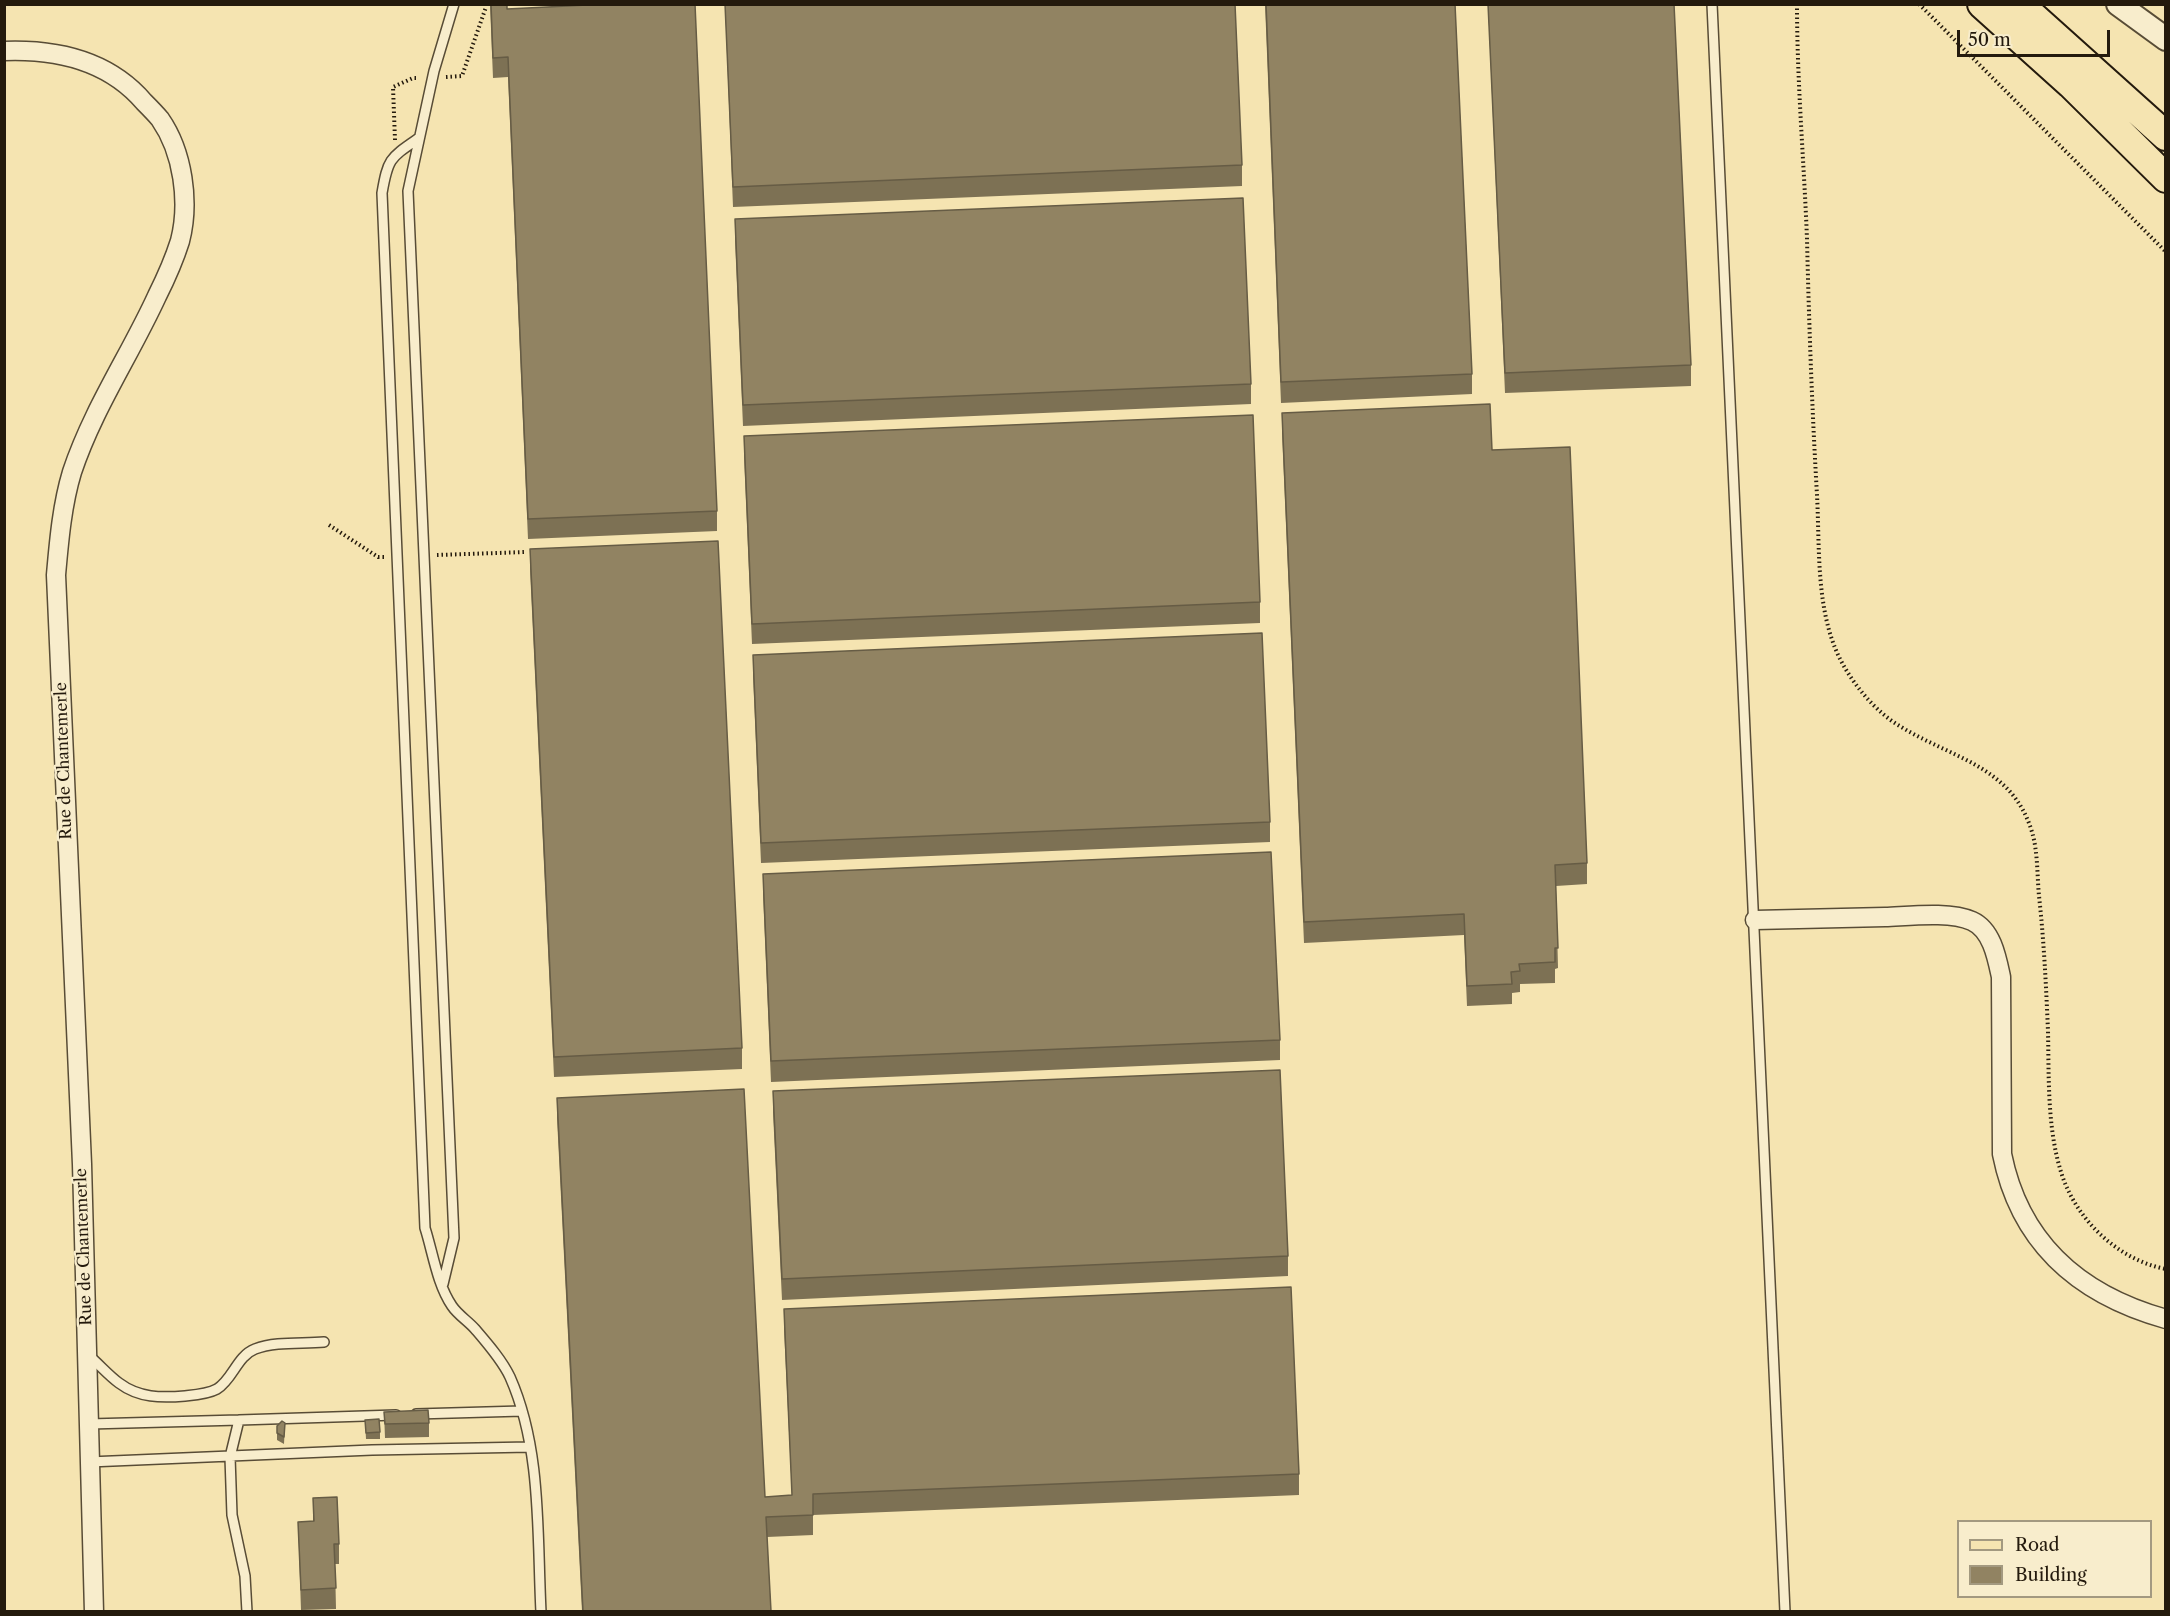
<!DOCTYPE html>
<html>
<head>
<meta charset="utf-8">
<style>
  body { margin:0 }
  #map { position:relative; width:2170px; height:1616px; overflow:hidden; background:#f5e4b1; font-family:"Libre Caslon Text",serif }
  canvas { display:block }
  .frame { position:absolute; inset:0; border:6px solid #241a0d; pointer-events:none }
  .legend { position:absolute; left:1957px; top:1520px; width:195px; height:78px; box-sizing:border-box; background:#f8edcc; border:2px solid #a39980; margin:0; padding:8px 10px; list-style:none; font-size:18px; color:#241a0d }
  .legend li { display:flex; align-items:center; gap:12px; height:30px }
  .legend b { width:30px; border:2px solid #a39980 }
  .scale { position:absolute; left:1957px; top:30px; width:153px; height:27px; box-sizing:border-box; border:3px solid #241a0d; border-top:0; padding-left:8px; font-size:18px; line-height:21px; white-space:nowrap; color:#241a0d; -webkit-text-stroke:4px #f8edcc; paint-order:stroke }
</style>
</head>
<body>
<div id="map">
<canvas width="2170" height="1616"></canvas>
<div class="frame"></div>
<ul class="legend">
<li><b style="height:8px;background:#f5e4b1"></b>Road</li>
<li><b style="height:16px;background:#918362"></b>Building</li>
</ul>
<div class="scale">50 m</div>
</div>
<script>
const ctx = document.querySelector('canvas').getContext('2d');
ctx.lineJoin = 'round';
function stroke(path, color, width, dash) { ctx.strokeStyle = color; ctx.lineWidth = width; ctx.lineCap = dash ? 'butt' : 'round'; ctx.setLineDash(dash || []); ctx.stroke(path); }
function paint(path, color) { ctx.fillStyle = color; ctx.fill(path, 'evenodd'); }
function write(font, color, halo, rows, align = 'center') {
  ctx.font = font + ' "Libre Caslon Text",serif'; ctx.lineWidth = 4.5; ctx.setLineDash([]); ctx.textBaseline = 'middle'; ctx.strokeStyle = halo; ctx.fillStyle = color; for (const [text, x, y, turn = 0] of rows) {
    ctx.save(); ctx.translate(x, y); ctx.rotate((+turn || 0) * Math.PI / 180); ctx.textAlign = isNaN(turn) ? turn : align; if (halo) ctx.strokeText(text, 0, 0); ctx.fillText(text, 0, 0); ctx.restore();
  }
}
const service = new Path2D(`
  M1712 4 1785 1612
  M419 138C390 158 388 158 382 193L425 1228C433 1253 437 1284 452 1306 458 1315 468 1321 475 1329 487 1343 502 1360 510 1377 542 1449 537 1534 541 1612
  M443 1284 454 1238 408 191 434 71 454 4
  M88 1355C99 1364 108 1375 119 1383 139 1398 161 1398 185 1396 195 1395 208 1394 217 1389 233 1379 237 1356 255 1349 276 1341 302 1344 324 1342
  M416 1414 522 1411
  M239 1420 396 1415
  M89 1424 239 1420 230 1457 232 1515 245 1576 247 1612
  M89 1462 372 1450 530 1447`);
const minor = new Path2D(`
  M4 51C57 49 108 60 144 102 149 107 155 113 160 119 183 152 190 202 180 241 174 260 166 278 157 296 130 355 93 409 72 472 62 505 59 541 56 575L82 1164 94 1612
  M1755 920C1798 919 1842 918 1885 917 1910 916 1950 911 1972 921 1992 930 1997 958 2001 977L2002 1154C2020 1244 2080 1295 2166 1319`);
const tertiary = new Path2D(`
  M2118 4 2166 39`);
const primary = new Path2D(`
  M1982 4 2071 84 2166 178
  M2019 4 2166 136`);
stroke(service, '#584c36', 12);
stroke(minor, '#584c36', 21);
stroke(tertiary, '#584c36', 26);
stroke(primary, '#241a0d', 32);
stroke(new Path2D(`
  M1797 4C1797 83 1804 161 1807 239 1809 324 1812 409 1817 495 1820 551 1815 618 1845 668 1858 690 1877 712 1898 725 1950 758 2012 765 2032 832 2038 852 2037 875 2039 896 2044 941 2046 985 2048 1031 2049 1077 2047 1127 2061 1172 2075 1218 2117 1260 2166 1269
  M1919 4 2166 252
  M446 77 462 76 486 7
  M395 140 393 87 413 78H418
  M329 525 378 557H385
  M437 555 526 552`), '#241a0d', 4, [1.5, 3]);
stroke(service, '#f8edcc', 9);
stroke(minor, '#f8edcc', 18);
stroke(tertiary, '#f8edcc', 22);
stroke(primary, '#f5e4b1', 28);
paint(new Path2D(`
  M490 4H507V9L717 511V531L528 539 508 77 493 78Z
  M725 4 1242 165V186L733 207Z
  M1265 4H1455L1472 374V394L1281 403Z
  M1488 4H1674L1691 365V386L1505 393Z
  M735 219 1251 384V404L743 426 735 240Z
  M1282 413 1492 450 1587 863V884L1556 886 1558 968 1555 969V983L1520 984V992L1512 993V1004L1467 1006 1464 935 1304 943 1282 433Z
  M744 436 1260 602V623L752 644 744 456Z
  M530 549 742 1048V1069L554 1077 530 569Z
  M753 655 1270 822V842L761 863 753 675Z
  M763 874 1280 1040V1060L771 1082 763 894Z
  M773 1091 1288 1256V1276L782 1300 773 1112Z
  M557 1098 765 1497 792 1495 784 1329V1309L1299 1474V1495L813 1515V1535L767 1537 771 1611H582L557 1118Z
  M384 1412 429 1423V1437L385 1438Z
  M365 1420 380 1432V1439H366Z
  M285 1423 284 1444 277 1440V1426Z
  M313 1498 339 1544V1564H335L336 1609 301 1610 298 1522 313 1521Z`), '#7d7154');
const building = new Path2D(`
  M491 4H507V9L607 4H695L717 511 528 519 508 57 493 58Z
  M725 4H1235L1242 165 733 187Z
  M1266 4H1455L1472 374 1281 382Z
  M1488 4H1674L1691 365 1505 373Z
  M1243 198 1251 384 743 405 735 219Z
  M1490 404 1492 450 1570 447 1587 863 1555 865 1558 948H1555V962L1519 964 1520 971 1511 972 1512 984 1467 986 1464 914 1304 922 1282 413Z
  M1253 415 1260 602 752 624 744 436Z
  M718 541 742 1048 554 1057 530 549Z
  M1262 633 1270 822 761 843 753 655Z
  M1271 852 1280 1040 771 1061 763 874Z
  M1280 1070 1288 1256 782 1279 773 1091Z
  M744 1089 765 1497 792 1495 784 1309 1291 1287 1299 1474 813 1494V1515L766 1517 771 1611H583L557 1098Z
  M428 1410 429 1423 385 1424 384 1412Z
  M379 1419 380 1432 366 1433 365 1420Z
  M282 1421 285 1423 284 1437 277 1433V1426Z
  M337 1497 339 1544H334L336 1588 301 1590 298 1522 314 1521 313 1498Z`);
paint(building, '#918362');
stroke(building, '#665c45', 1.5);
write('16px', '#241a0d', '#f8edcc', [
  ["Rue de Chantemerle",64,761,-92],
  ["Rue de Chantemerle",84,1247,-92]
]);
</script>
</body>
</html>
